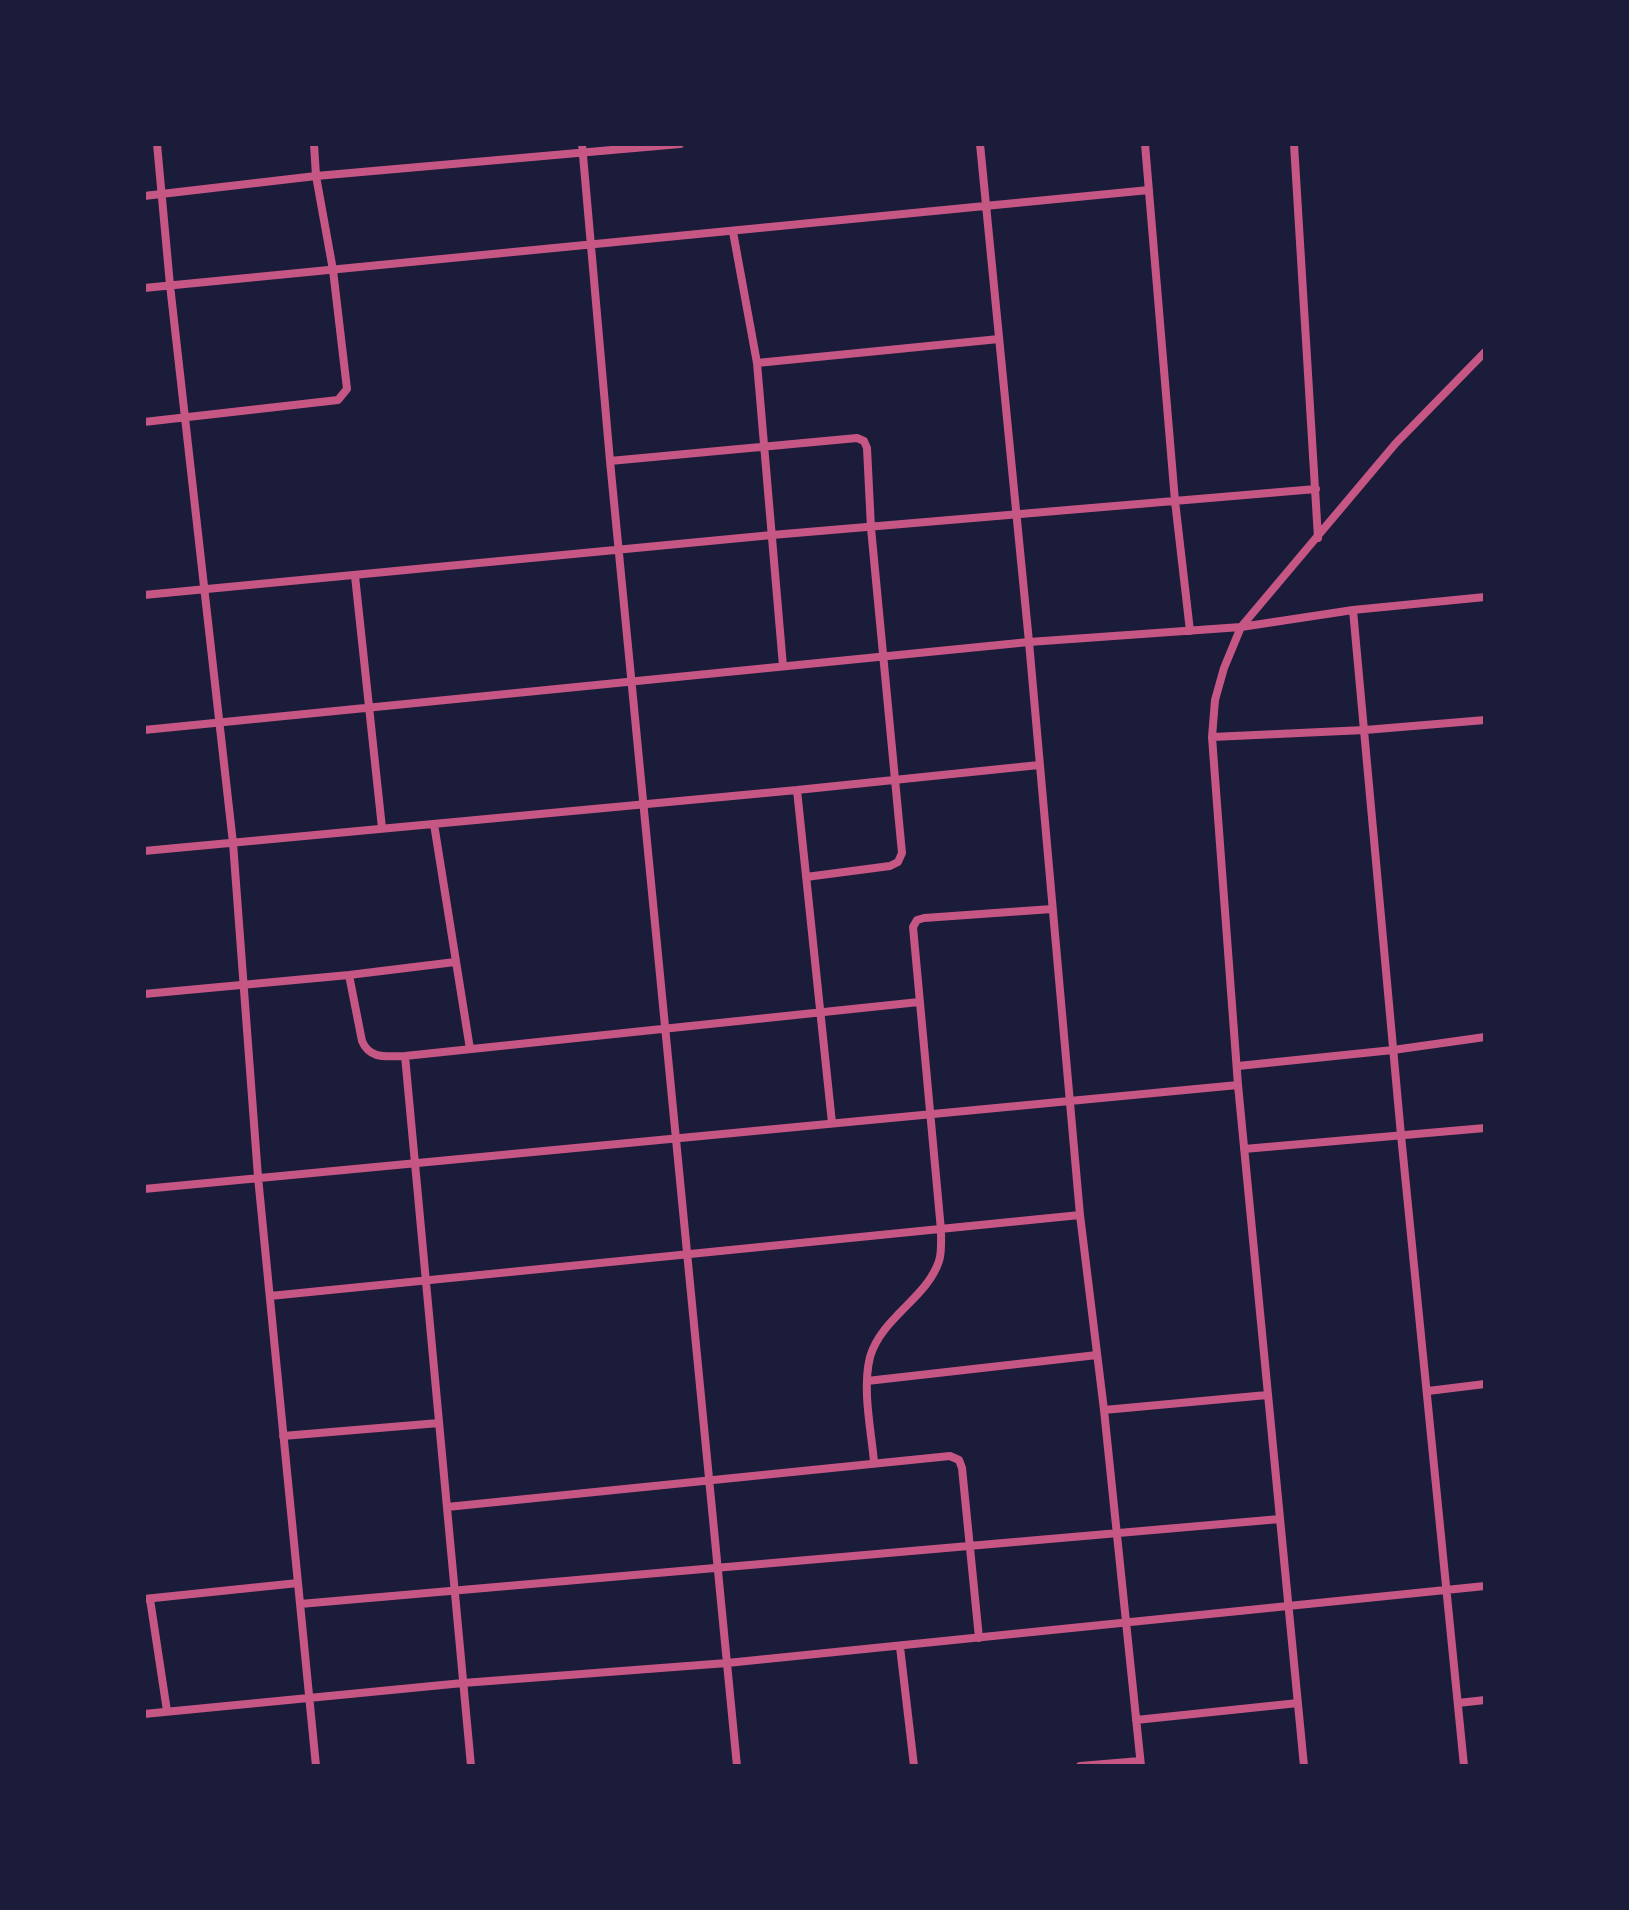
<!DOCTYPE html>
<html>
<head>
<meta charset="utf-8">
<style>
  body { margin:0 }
  #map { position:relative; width:1629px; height:1910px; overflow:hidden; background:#1b1b3a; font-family:Ubuntu,sans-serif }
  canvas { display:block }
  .frame { position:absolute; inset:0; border:146px solid #1b1b3a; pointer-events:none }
</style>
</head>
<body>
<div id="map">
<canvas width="1629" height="1910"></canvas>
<div class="frame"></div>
</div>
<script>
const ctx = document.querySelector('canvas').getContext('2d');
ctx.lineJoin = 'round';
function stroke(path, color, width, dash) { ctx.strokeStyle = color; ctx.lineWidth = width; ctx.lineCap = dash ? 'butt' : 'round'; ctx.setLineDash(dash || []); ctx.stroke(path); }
stroke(new Path2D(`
  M157 144 170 285 233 843 258 1177 316 1766
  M582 144 610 461 737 1766
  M980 144 1029 642 1080 1215 1104 1410 1141 1766
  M1145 144 1175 501 1190 631
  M1294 144 1318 538
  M144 196 316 176 680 144
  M733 232 757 363 783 666
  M144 288 1149 190
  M757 363 999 339
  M144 422 338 400 347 389 333 270 316 176 314 144
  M610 461 857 438 864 441 867 448 871 528 902 853 898 862 890 866 806 877
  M355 576 382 828
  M144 595 772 535 1316 489
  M1353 610 1401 1135 1464 1766
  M144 730 1029 642 1241 627 1353 610 1485 597
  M1212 737 1365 730 1485 720
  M797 790 832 1123
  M434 824 470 1049
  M144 851 797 790 1039 765
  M349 975 362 1041C370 1060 387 1056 405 1056L919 1002
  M144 994 349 975 455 962
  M405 1056 471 1766
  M1238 1066 1393 1050 1485 1037
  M1244 1149 1485 1128
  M144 1189 1238 1085
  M270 1296 1080 1215
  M867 1381 1097 1355
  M1428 1391 1485 1384
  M1104 1410 1267 1395
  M283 1436 439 1423
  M874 1462C871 1429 862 1389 870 1357 881 1318 927 1298 939 1261 942 1252 941 1240 941 1230L913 927 917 920 924 918 1052 909
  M447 1507 950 1456 959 1460 962 1468 979 1638
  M144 1599 298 1583
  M150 1599 167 1711
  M300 1604 1280 1519
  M900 1647 914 1766
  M1458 1703 1485 1700
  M144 1714 463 1683 727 1663 1485 1586
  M1136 1720 1298 1703
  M1080 1766 1140 1761
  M1304 1766 1238 1085 1212 737 1215 700 1224 668 1241 627 1396 443 1485 352`), '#c65784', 8);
</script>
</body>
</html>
